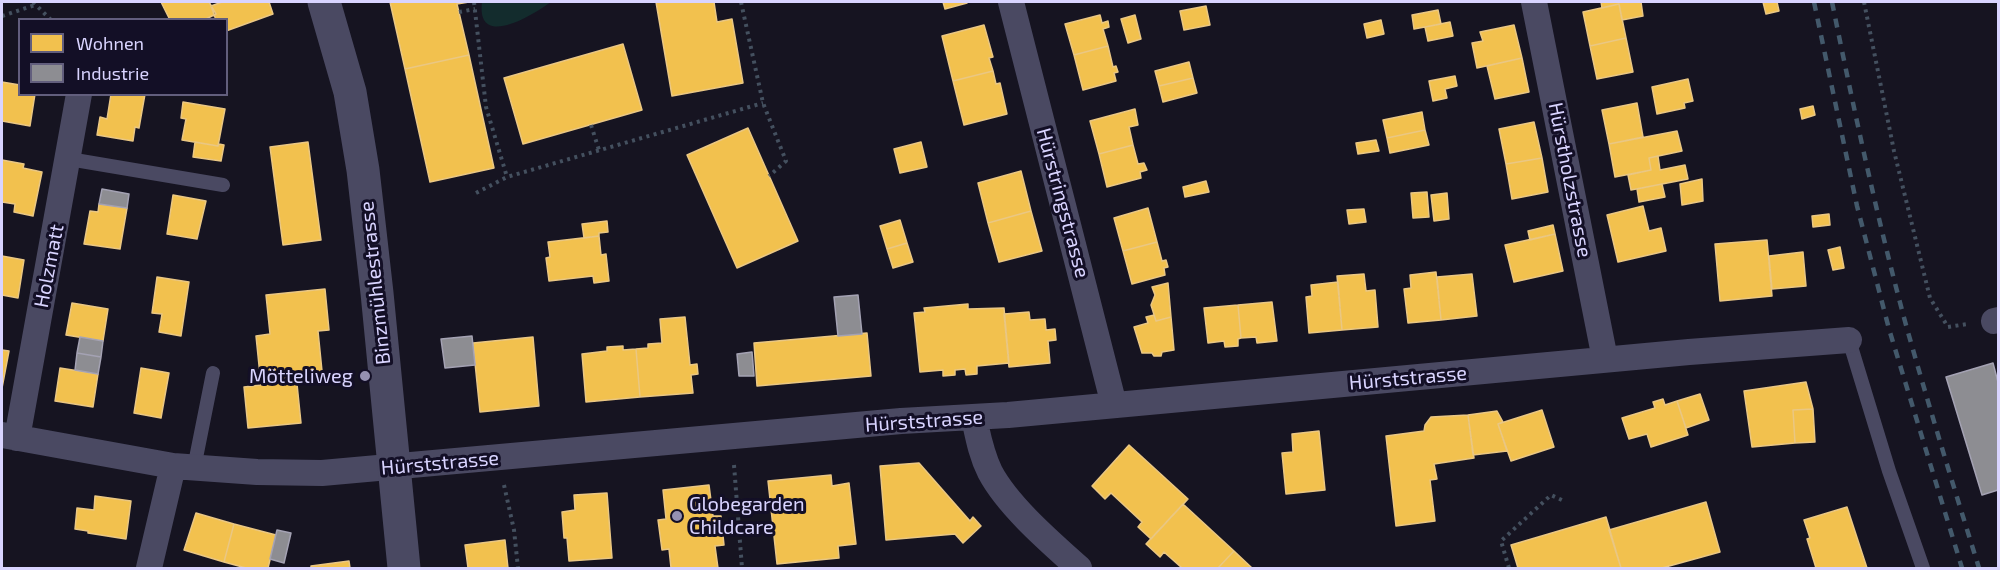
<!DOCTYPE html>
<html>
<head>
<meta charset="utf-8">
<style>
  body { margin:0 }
  #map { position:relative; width:2000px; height:570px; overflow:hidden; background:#161421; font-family:"Exo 2",sans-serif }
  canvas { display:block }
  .frame { position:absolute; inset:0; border:3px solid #d9d4ff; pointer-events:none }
  .legend { position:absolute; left:18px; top:18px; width:210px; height:78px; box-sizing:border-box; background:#130f26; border:2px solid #625e7d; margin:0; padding:8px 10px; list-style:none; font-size:18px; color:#d9d4ff }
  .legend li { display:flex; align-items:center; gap:12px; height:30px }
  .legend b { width:30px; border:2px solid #625e7d }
</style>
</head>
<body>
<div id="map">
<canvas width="2000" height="570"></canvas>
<div class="frame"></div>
<ul class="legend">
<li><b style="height:16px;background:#f2c14e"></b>Wohnen</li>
<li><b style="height:16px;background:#8d8d92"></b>Industrie</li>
</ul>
</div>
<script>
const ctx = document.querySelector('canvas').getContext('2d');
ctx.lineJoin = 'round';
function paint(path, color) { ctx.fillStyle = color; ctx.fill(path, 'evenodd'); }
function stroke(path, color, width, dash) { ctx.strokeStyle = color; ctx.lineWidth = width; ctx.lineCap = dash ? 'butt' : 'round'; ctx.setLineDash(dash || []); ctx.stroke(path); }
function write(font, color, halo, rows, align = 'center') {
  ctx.font = font + ' "Exo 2",sans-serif'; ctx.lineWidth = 6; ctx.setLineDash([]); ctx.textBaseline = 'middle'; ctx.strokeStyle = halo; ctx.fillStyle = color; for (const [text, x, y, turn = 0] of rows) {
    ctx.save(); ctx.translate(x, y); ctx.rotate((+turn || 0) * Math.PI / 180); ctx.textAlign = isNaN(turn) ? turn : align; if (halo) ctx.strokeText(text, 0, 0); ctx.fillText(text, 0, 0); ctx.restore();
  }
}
paint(new Path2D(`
  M482 2H551C533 15 476 50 482 2Z`), '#132c2d');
const homes = new Path2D(`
  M161 2H209L216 14 204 20H170Z
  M222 2H269L273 14 226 31V20H216L211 6Z
  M390 2H469L457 4 469 55 405 69Z
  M656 2H714L717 22 732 19 743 83 672 96Z
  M943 2H967V3L945 9Z
  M1601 2H1641L1643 16 1622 20 1619 4 1602 8Z
  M1763 2H1777L1779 11 1766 14Z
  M1619 4 1626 38 1590 46 1583 12Z
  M1206 6 1210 25 1184 30 1180 11Z
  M1438 10 1441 24 1414 29 1412 15Z
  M1100 15 1102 23 1108 21 1109 27 1103 29 1108 46 1074 55 1065 24Z
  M1135 15 1141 39 1128 43 1121 19Z
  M1381 20 1384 34 1367 38 1364 24Z
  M1450 22 1453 36 1428 41 1425 27Z
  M984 25 993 57 989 58 993 71 953 81 942 36Z
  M1514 25 1522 58 1477 68 1472 43 1483 41 1480 32Z
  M1626 38 1633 72 1597 79 1590 46Z
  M623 44 642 110 523 144 504 78Z
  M1108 46 1113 67 1116 66 1118 72 1114 73 1116 81 1083 90 1074 55Z
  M469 55 494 168 430 182 405 69Z
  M1522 58 1529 92 1495 99 1487 66Z
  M1189 62 1193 78 1159 86 1155 71Z
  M993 71 996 84 1000 83 1007 114 964 125 953 81Z
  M1455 76 1457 86 1445 89 1447 98 1433 101 1429 81Z
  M1193 78 1197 93 1163 102 1159 86Z
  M1688 79 1693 101 1684 103 1685 108 1657 114 1652 87Z
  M2 82 20 85V94H35L30 126 2 121Z
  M111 94H145L139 128 135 127 133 141 97 135 100 117 107 119Z
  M183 102 225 109 218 146 182 140 186 119 181 118Z
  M1637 103 1643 137 1609 144 1602 110Z
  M1813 106 1815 115 1802 119 1800 109Z
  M1135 109 1138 125 1129 127 1133 145 1099 154 1090 121Z
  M1422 112 1425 130 1387 138 1383 120Z
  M1534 122 1542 158 1506 164 1499 129Z
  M748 128 798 241 737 268 687 155Z
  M1425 130 1429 145 1390 153 1387 138Z
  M1677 131 1682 151 1649 158 1651 170 1615 177 1609 144Z
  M1376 140 1379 151 1358 154 1356 143Z
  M195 142 218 146 219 144 224 145 221 161 193 157Z
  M308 142 321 240 283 245 270 147Z
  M921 142 927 167 900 173 894 149Z
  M1133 145 1138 164 1144 163 1147 170 1140 172 1141 178 1107 187 1099 154Z
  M1658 156 1660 170 1685 165 1688 179 1631 190 1628 175 1651 170 1649 158Z
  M1542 158 1548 192 1512 199 1506 164Z
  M2 160 24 164 23 168 42 172 33 216 14 212 15 204 2 202Z
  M1021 171 1031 211 988 223 978 183Z
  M1702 179 1703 201 1682 205 1680 184Z
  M1206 181 1209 192 1185 197 1183 187Z
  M1662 184 1665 197 1639 202 1637 189Z
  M1427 192 1429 217 1413 218 1411 193Z
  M1447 193 1449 219 1434 221 1431 195Z
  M173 195 206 201 197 239 167 234Z
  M99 204 127 208 120 249 84 244 90 211 98 212Z
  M1643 206 1649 231 1661 228 1666 251 1618 262 1607 215Z
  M1148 208 1157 242 1123 251 1114 218Z
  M1364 209 1366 222 1349 224 1347 210Z
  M1031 211 1042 251 999 262 988 223Z
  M1829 214 1830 225 1813 227 1812 216Z
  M900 220 907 243 887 249 880 226Z
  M607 221 608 232 599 233V236L584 238 582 224Z
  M1553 225 1555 234 1530 240 1528 231Z
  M1555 234 1563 271 1514 282 1505 245Z
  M599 236 601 255 606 254 609 281 594 283 593 276 549 281 546 258 550 257 548 242Z
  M1767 240 1772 296 1720 301 1715 244Z
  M1157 242 1162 261 1166 260 1168 267 1164 268 1165 275 1132 284 1123 251Z
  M907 243 913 262 893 268 887 249Z
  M1840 247 1844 268 1833 270 1828 250Z
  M1803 252 1806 286 1772 289 1769 256Z
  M2 256 24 260 18 298 2 295Z
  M1436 272 1441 320 1408 323 1404 289 1411 288 1410 275Z
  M1364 274 1366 291 1375 290 1378 327 1342 330 1337 276Z
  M1472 274 1477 316 1441 320 1437 277Z
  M157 277 189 282 181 336 159 332 162 314 152 313Z
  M1338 282 1342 330 1309 333 1306 297 1312 296 1311 285Z
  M1168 283 1171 317 1156 321 1151 305 1155 295 1152 287Z
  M325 289 329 330 318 331 323 381 297 384 301 423 248 428 244 387 261 385 256 336 270 334 266 295Z
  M1272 302 1277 341 1257 343 1256 337 1241 338 1238 305Z
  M72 303 108 309 103 341 66 335Z
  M968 304V309L1004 308 1009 363 977 366V374L966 375 965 369 955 370V375L943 376V370L920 372 914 313 925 312 924 308Z
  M1238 305 1241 338 1238 339V346L1225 347 1224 341 1208 343 1204 308Z
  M1029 312 1030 320 1045 319 1046 330 1055 329 1056 340 1048 341 1050 363 1009 367 1004 314Z
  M1154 315 1156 321 1171 317 1174 350 1162 352 1161 356H1154L1152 353H1142L1134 327 1148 323 1146 317Z
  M685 317 690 365 697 364 698 374 691 375 693 393 640 397 636 349 648 348V344L662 343 660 319Z
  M867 333 871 376 757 386 754 343Z
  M533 337 539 406 480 412 473 343Z
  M623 346V350L636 349 640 397 586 402 582 354 607 351V347Z
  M2 350 9 351 2 388Z
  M60 368 98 374 93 407 55 401Z
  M141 368 169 373 161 418 134 413Z
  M1806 382 1813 409 1793 410 1795 443 1752 447 1744 391Z
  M1700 394 1709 420 1686 428 1677 401Z
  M1663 399 1665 405 1677 401 1688 435 1651 447 1647 434 1629 439 1622 418 1655 408 1653 402Z
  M1813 409 1815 442 1795 443 1793 410Z
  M1542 410 1554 447 1511 461 1498 424Z
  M1497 411 1503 422 1498 424 1507 451 1473 455 1468 415Z
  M1468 415 1474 458 1434 464 1437 479 1430 480 1435 521 1396 526 1386 436 1424 431 1425 425 1431 417Z
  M1319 431 1325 490 1286 494 1282 453 1293 452 1292 434Z
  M1129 445 1188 499 1151 539 1138 527 1142 522 1111 493 1105 499 1092 486Z
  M919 463 970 521 973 517 981 526 963 543 955 534 886 540 880 466Z
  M831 475 832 486 849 483 856 544 838 546 839 558 777 564 768 481Z
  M709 485 713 516H721L724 545 715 546 718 568H671L669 549 662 550 658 520 666 519 663 490Z
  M607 493 612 558 569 561 567 538H564L562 512 575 510 574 495Z
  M95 496 131 501 126 539 88 533V531L75 529 77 508 94 510Z
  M1706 502 1720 552 1662 568H1621L1609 530Z
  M1183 504 1234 551 1218 568H1182L1164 552 1160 557 1146 544Z
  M1847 507 1867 568H1816L1807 539 1810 538 1804 520Z
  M196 513 234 524 224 562 184 550Z
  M1606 517 1621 568H1518L1511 545Z
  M234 524 276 535 268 568H246L224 562Z
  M505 540 508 568H468L465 545Z
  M1234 551 1252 568H1218Z
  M349 561 350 568H311V566Z`);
paint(homes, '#f2c14e');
stroke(homes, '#eac783', 1.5);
const industry = new Path2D(`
  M102 189 129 194 127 208 99 204Z
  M858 295 862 334 838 336 834 297Z
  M472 336 475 365 445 368 441 339Z
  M80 337 103 341 101 357 77 353Z
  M752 352 754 376H739L737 354Z
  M77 353 101 357 98 374 75 370Z
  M1993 363 1998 382V490L1982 495 1946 377Z
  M277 530 291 533 284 563 270 559Z`);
paint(industry, '#8d8d92');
stroke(industry, '#a4a2b3', 1.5);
stroke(new Path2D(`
  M33 2 51 20
  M474 2 486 107 507 177
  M741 2 763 103 786 161 769 176
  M1864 2 1894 151 1930 298 1948 327 1967 324
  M459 12 475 9
  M2 16 35 5
  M591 125 599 150
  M476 193 507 177 763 103
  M734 465 742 568
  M504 485 514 530 518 568
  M1509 568 1501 541 1551 495 1564 501`), '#44505f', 4, [3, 4.5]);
stroke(new Path2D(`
  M69 159 223 185
  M1849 340 1889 471 1923 568
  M194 468 213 373`), '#4a4962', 14);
stroke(new Path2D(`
  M1011 2 1114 405
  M1534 2 1605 359
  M1994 321 1998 320
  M974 418C978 436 981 454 990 472 1008 506 1050 542 1079 568
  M2 435 173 466 257 472 322 473 901 421 1008 415 1689 352 1849 340
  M17 438 79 94
  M149 568 173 466`), '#4a4962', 26);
stroke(new Path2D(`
  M324 2 350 92 363 170 377 293 404 568`), '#4a4962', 33);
stroke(new Path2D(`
  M1814 2 1857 206 1889 329 1962 568
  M1832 2C1854 110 1877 218 1906 325 1929 407 1954 488 1979 568`), '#43596b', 4.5, [9, 8]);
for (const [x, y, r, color] of [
  [365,376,6,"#9591b1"],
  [677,516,6,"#9591b1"]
]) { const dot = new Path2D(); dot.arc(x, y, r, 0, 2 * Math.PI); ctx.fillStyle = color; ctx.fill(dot); stroke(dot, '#130f26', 2); }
write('20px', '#d9d4ff', '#130f26', [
  ["Hürstholzstrasse",1570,180,79],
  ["Hürstringstrasse",1063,203,75],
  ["Holzmatt",49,266,-79],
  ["Binzmühlestrasse",375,283,-96],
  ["Hürststrasse",1408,378,-5],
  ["Hürststrasse",924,421,-4],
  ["Hürststrasse",440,463,-5]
]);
write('20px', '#d9d4ff', '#130f26', [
  ["Mötteliweg",353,376],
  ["Globegarden",689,504,"left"],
  ["Childcare",689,527,"left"]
], 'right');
</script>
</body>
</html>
